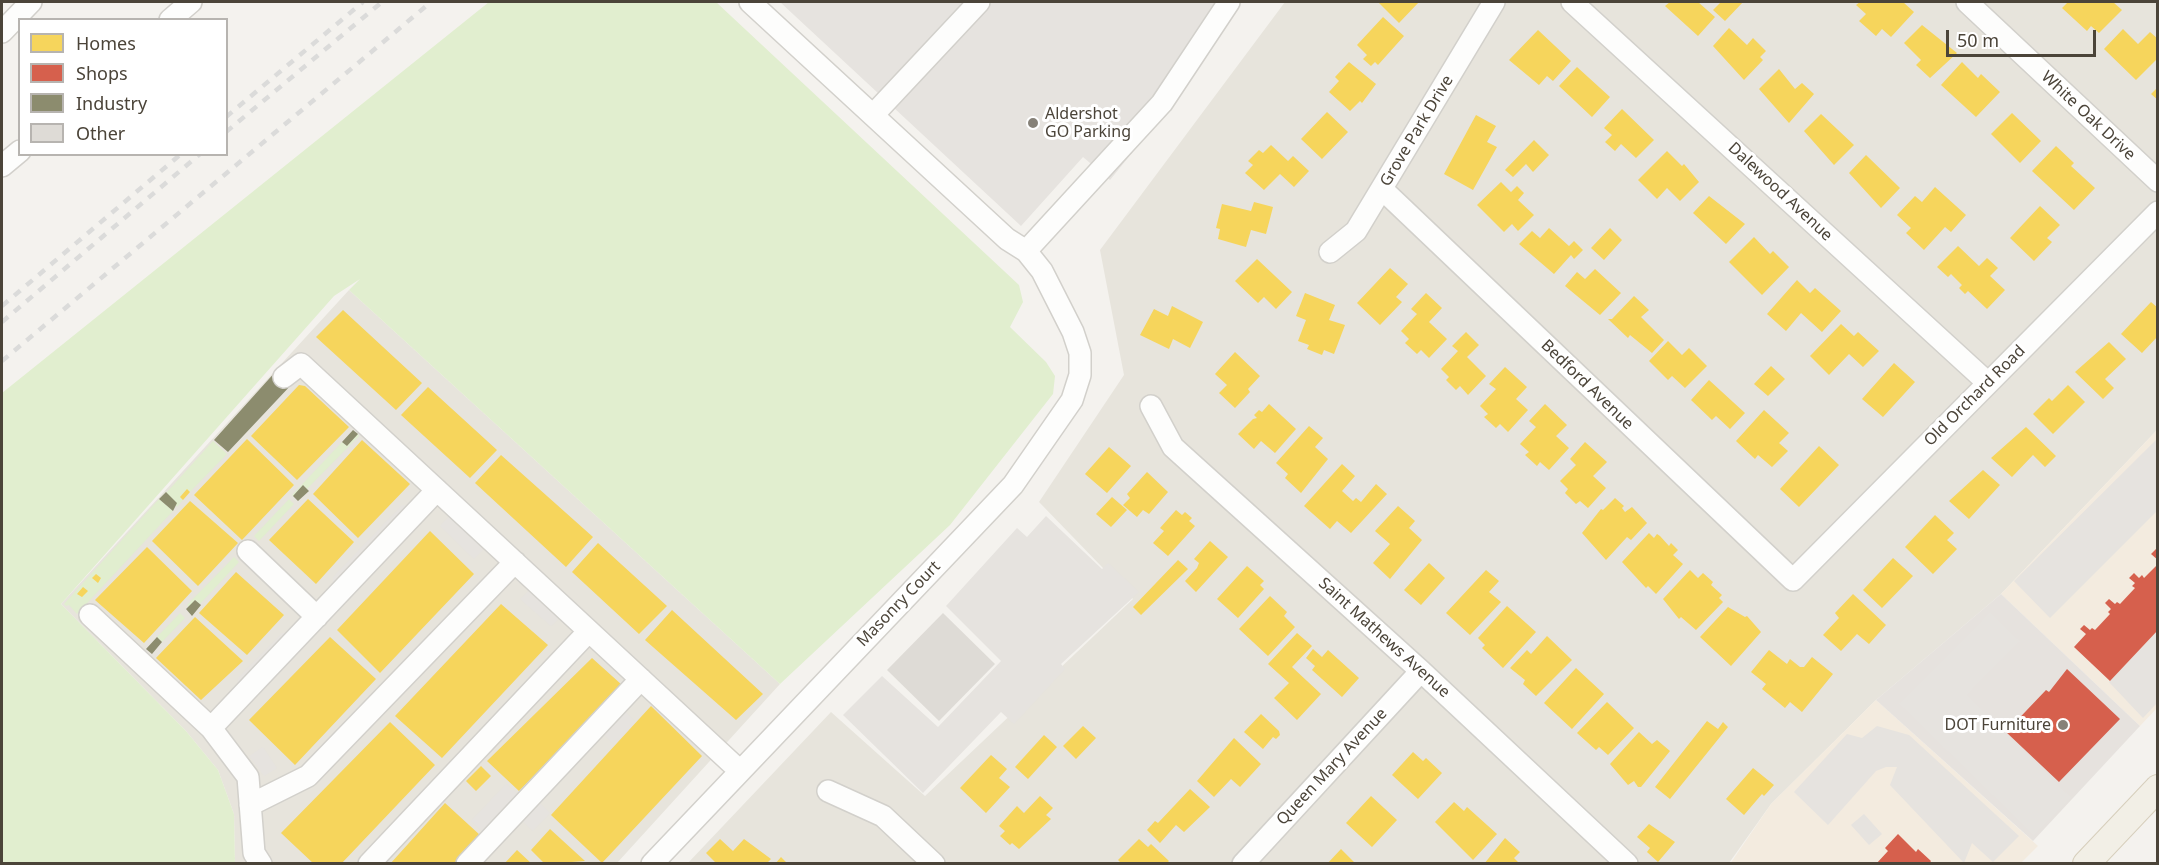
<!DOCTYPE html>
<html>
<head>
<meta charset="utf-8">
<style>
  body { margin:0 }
  #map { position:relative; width:2159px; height:865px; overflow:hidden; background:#f4f2ee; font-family:"Noto Sans",sans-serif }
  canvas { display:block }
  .frame { position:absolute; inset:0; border:3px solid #4b4439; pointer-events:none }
  .legend { position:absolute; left:18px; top:18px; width:210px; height:138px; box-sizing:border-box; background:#fff; border:2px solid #b7b4b0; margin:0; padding:8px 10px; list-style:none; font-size:18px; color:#4b4439 }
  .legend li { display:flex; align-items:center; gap:12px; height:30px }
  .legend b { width:30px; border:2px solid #b7b4b0 }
  .scale { position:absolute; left:1946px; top:30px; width:150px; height:27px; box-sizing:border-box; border:3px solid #4b4439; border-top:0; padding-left:8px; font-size:18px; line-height:21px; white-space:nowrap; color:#4b4439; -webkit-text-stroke:4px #fff; paint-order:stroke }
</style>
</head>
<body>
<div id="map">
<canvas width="2159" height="865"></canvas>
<div class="frame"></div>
<ul class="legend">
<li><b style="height:16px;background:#f6d55c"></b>Homes</li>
<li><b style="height:16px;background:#d6604d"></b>Shops</li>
<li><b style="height:16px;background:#8c8c6e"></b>Industry</li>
<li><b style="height:16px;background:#dedbd6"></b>Other</li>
</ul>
<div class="scale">50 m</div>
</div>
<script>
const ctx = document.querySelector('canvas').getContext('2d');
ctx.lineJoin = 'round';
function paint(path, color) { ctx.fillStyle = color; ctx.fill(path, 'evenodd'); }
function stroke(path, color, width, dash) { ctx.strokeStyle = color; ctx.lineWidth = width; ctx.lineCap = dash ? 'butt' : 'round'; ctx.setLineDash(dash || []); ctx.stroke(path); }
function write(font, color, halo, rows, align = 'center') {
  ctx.font = font + ' "Noto Sans",sans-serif'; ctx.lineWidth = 6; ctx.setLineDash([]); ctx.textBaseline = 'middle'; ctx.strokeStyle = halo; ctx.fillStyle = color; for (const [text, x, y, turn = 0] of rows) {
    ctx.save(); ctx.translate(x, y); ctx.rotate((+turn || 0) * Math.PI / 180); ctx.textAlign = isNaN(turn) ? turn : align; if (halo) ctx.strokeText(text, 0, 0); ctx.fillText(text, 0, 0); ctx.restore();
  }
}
paint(new Path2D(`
  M1285 2H2157V430L2001 594 1876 700 1771 804 1729 863 687 864 831 712 925 796 1133 599 1039 502 1124 375 1100 250Z
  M349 290 780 684 617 863H235L234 814 218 770 186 731 61 604Z`), '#e7e4dc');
paint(new Path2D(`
  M2157 430V708L2140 726 2001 594Z
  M1876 700 2038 846 2021 863 1730 864 1771 804Z`), '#f3ebdf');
paint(new Path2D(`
  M2001 594 2140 726 2033 841 1876 700Z`), '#e6e2de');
paint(new Path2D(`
  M489 2H716L1019 285 1023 302 1010 327 1046 362 1055 376 1053 394 950 525 780 684 349 290 360 279 334 296 61 604 186 731 218 770 234 814 235 863H2V393Z
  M358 434 359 436 307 489 303 485 293 496 292 495 342 442 347 446Z
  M213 441 227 454 190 492 186 490 180 497 183 500 177 507 166 493Z
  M159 499 173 511 77 614 69 605 66 606 64 604Z
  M289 499 294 504 259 541 254 536Z
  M234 557 239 562 200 604 195 600 189 607 187 605Z
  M180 613 185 618 162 642 157 637Z`), '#e1eecf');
paint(new Path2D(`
  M780 2H1242L1183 90 1110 180 1083 157 1021 226Z
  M2157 439V511L2050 618 2014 581Z
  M402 505 411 506 333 586V577Z
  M451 514 487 546 474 559 440 526Z
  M1046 516 1102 569 1108 563 1139 592 1061 664 1065 669 1014 724 1001 712 923 793 843 715 882 676 938 727 1001 661 946 606 1017 528 1027 537Z
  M533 587 562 616 551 626 520 599Z
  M1990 612 2020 641 1967 695 2071 797 2033 835 1899 704Z
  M2157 631V703L2143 718 2109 682Z
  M282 633H289L237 687 238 678Z
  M625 711 636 723 615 745 604 735Z
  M1877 726 1909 735 2019 836 1993 862 1972 843 1964 863 1890 785 1897 767H1886L1876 771 1828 825 1794 792 1847 734 1862 738Z
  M263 747 277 768 264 776 249 756Z
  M506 784 518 794 483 832 471 821Z
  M540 803 550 813 533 831 522 821Z
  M1864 814 1882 834 1869 845 1851 825Z`), '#e6e3df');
paint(new Path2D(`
  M1378 2H1419L1399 23Z
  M1670 2H1698L1715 17 1698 36 1665 6Z
  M1721 2H1743L1725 21 1713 10Z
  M1860 2H1903L1914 12 1891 37 1882 29 1876 36 1859 21 1866 14 1856 5Z
  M2068 2H2113L2122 10 2099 33 2091 26 2087 31 2062 8Z
  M1383 17 1404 36 1378 65 1375 62 1371 66 1363 59 1367 55 1357 45Z
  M1922 25 1957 53 1930 78 1916 65 1921 60 1904 43Z
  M1729 28 1747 45 1753 38 1766 51 1760 57 1763 60 1744 80 1713 46Z
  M2123 29 2138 44 2150 32 2158 39V58L2136 80 2104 49Z
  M1538 30 1571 61 1553 81 1547 76 1539 85 1509 60Z
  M1349 62 1376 84 1362 103 1360 101 1350 111 1329 92 1339 81 1335 77Z
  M1962 62 1978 78 1981 74 2000 92 1976 117 1941 85Z
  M1577 67 1610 97 1592 117 1559 86Z
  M1779 69 1795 89 1802 83 1814 94 1789 123 1759 89Z
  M2158 87V100L2151 94Z
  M1622 109 1654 140 1636 158 1621 144 1615 151 1605 142 1612 135 1604 128Z
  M1327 112 1348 132 1322 159 1301 139Z
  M2012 113 2041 141 2020 163 1991 134Z
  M1821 114 1854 145 1834 165 1804 131Z
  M1476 115 1496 126 1487 142 1497 147 1473 190 1444 174Z
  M1534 140 1549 155 1533 172 1526 164 1513 177 1505 170Z
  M1271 145 1288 161 1293 156 1309 171 1294 187 1280 174 1264 190 1245 173 1253 165 1248 161 1259 150 1263 153Z
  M2056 146 2074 163 2071 166 2095 188 2074 210 2032 171Z
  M1667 151 1682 166 1684 164 1699 182 1680 201 1667 188 1657 199 1638 180Z
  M1866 155 1900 188 1881 208 1849 173Z
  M1501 182 1511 192 1517 186 1524 193 1518 200 1534 215 1518 231 1512 224 1504 232 1477 205Z
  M1935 187 1966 215 1951 232 1945 227 1924 250 1906 233 1911 228 1897 215 1915 196 1922 202Z
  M1709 196 1745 224 1726 244 1693 213Z
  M1254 202 1273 207 1266 234 1251 230 1246 247 1218 239 1220 229 1216 228 1222 204 1251 211Z
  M2040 206 2060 225 2047 238 2052 242 2034 261 2010 238Z
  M1549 228 1569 246 1574 241 1583 250 1574 259 1571 255 1554 274 1519 244 1532 231 1540 238Z
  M1610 228 1622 240 1604 260 1591 248Z
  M1754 237 1770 254 1773 251 1789 267 1762 295 1729 262Z
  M1958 246 1979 266 1987 258 1998 268 1990 276 2005 290 1987 309 1968 291 1965 294 1959 288 1962 285 1951 274 1948 277 1937 267Z
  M1257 259 1292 292 1276 309 1264 297 1258 303 1235 281Z
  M1390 268 1408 284 1396 297 1402 302 1380 325 1357 303Z
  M1595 269 1621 293 1600 315 1565 286 1577 272 1585 279Z
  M1797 280 1810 293 1815 288 1841 311 1822 332 1801 313 1786 331 1767 314Z
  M1305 293 1335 305 1329 320 1345 325 1334 354 1324 350 1322 355 1307 349 1309 345 1298 341 1306 320 1296 316Z
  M1426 293 1442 308 1429 322 1447 339 1429 358 1421 350 1417 354 1405 343 1409 339 1401 331 1417 314 1411 309Z
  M1634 296 1649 310 1641 317 1664 340 1652 353 1630 335 1628 338 1608 319H1612Z
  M2151 302 2158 308V336L2142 353 2121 334Z
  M1172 306 1203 322 1190 348 1173 339 1169 349 1140 335 1154 309 1168 316Z
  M343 310 422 383 396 410 316 337Z
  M1841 324 1854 336 1858 332 1879 351 1863 367 1849 354 1829 375 1810 356Z
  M1466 332 1479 345 1467 357 1486 376 1468 395 1460 386 1456 390 1446 380 1449 377 1441 369 1458 351 1452 346Z
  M1668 341 1682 355 1689 348 1707 366 1685 388 1672 376 1668 380 1649 361Z
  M2109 342 2126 359 2105 379 2114 388 2103 399 2075 372Z
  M1235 352 1260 376 1248 389 1250 392 1235 408 1219 393 1227 385 1215 374Z
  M1894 363 1915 382 1883 417 1862 399Z
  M1771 366 1785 379 1768 396 1754 384Z
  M1505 367 1527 387 1516 399 1528 410 1508 432 1500 424 1496 428 1484 417 1488 414 1480 406 1496 389 1489 384Z
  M1709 380 1745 413 1730 429 1716 416 1712 420 1691 400Z
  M299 385 305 386 349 427 297 480 251 436Z
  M2068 385 2085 402 2053 434 2033 414 2049 398 2052 401Z
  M428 387 497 450 470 478 401 415Z
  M1269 404 1296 429 1275 453 1261 441 1254 449 1238 434 1253 419 1257 418 1254 415 1259 410 1262 412Z
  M1545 404 1567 425 1556 436 1569 448 1549 470 1540 462 1537 466 1525 455 1529 452 1520 444 1536 427 1529 421Z
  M1764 410 1789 433 1779 443 1788 451 1772 467 1758 455 1755 459 1736 441Z
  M1309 426 1323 438 1315 447 1328 459 1301 493 1285 478 1288 474 1276 463Z
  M2026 427 2056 456 2045 467 2033 455 2012 477 1991 458Z
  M247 439 294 485 242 540 194 495Z
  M362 440 410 484 358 538 313 494Z
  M1585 442 1607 462 1593 476 1606 488 1588 508 1580 501 1576 504 1565 493 1568 489 1560 481 1576 465 1570 459Z
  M1819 446 1839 465 1799 507 1780 489Z
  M1109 447 1131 466 1107 493 1085 474Z
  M501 455 593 537 566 567 475 483Z
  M1342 464 1355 476 1342 491 1353 501 1356 498 1361 502 1376 484 1387 494 1351 533 1337 521 1330 529 1304 506Z
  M1983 470 2000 485 1969 519 1949 501Z
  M1147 472 1168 492 1149 514 1143 510 1137 517 1123 505 1130 498 1127 494Z
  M187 489 190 492 183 500 180 497Z
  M1112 497 1127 510 1111 527 1096 514Z
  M1615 498 1624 506 1622 508 1625 512 1632 507 1647 523 1631 540 1627 537 1606 560 1582 533 1601 509 1603 510Z
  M308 499 354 542 316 584 269 540Z
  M190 501 238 543 198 586 152 541Z
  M1398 506 1415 521 1409 528 1422 540 1390 579 1373 563 1390 544 1375 531Z
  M1176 510 1182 515 1185 512 1192 518 1189 521 1195 526 1168 556 1153 543 1164 531 1160 528Z
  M1935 515 1954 533 1947 540 1957 549 1933 574 1905 547Z
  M430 531 474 574 380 673 337 630Z
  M1649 533 1654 538 1657 534 1660 536 1669 546 1671 543 1678 550 1673 555 1683 564 1656 594 1648 586 1646 588 1622 562Z
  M1210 541 1228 557 1196 592 1185 581 1197 568 1199 563 1194 559Z
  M598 543 667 606 639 634 572 572Z
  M147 547 192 591 144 643 95 600Z
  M1893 558 1913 576 1882 608 1863 590Z
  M1178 560 1188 569 1141 615 1133 607Z
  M1429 563 1445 578 1421 605 1404 590Z
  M1247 566 1264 581 1260 585 1264 589 1238 618 1217 599Z
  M1486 570 1499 581 1489 592 1501 602 1470 635 1446 613Z
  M1690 570 1698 578 1703 573 1713 582 1711 585 1722 595 1719 598 1723 602 1696 630 1681 617 1679 619 1663 599Z
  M236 572 284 615 247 655 199 613Z
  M96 574 101 578 98 583 92 578Z
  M83 587 88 591 82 597 77 594Z
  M1853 594 1886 625 1869 644 1857 634 1841 651 1823 635 1839 618 1835 613Z
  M1270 596 1287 612 1284 616 1295 627 1268 656 1239 629Z
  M501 604 548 645 442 758 395 716Z
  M1507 606 1536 632 1503 668 1482 648 1485 645 1478 638Z
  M1728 607 1745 617 1747 616 1761 632 1731 666 1700 637Z
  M672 610 763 694 736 720 645 640Z
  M195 617 243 661 201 700 156 658Z
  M1297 633 1312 646 1292 667 1321 694 1297 720 1274 698 1289 683 1268 664Z
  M1547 636 1572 660 1536 696 1523 684 1525 680 1510 668 1527 650 1531 654Z
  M330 637 376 679 295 765 249 720Z
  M1313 649 1322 657 1328 650 1359 678 1342 697 1312 670 1315 666 1306 658Z
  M1769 650 1787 664 1790 659 1800 667H1804L1812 657 1833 674 1802 712 1790 702 1785 708 1762 689 1766 684 1751 672Z
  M592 658 622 685 519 791 487 761Z
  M1576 668 1604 694 1572 729 1544 703Z
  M1607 702 1634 728 1608 755 1599 747 1596 750 1577 733Z
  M651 706 702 756 602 863 551 815Z
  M1261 714 1279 731 1280 735 1276 739 1273 737 1263 749 1244 732Z
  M1707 721 1718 729 1723 722 1728 727 1670 799 1655 787Z
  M390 722 435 765 341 864H314L281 833Z
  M1083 726 1096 738 1076 759 1063 746Z
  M1639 732 1652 744 1657 740 1670 751 1641 787H1638L1634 781 1628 785 1610 764Z
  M1044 735 1057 747 1028 779 1015 767Z
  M1234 738 1261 764 1240 787 1231 779 1214 797 1197 781Z
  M1413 752 1423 761 1426 758 1442 773 1418 799 1392 775Z
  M991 755 1007 769 999 778 1010 787 986 813 960 788Z
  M481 766 491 776 476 791 466 781Z
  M1753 768 1774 785 1764 796 1762 794 1744 815 1726 799Z
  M1190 789 1210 807 1184 832 1176 825 1160 843 1147 830 1155 821 1158 823Z
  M1040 796 1053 808 1046 815 1051 819 1019 849 1012 843 1010 845 1000 836 1005 831 999 826 1017 806 1024 813Z
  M1371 796 1397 820 1372 847 1346 823Z
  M1454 802 1464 811 1467 807 1497 834 1473 860 1435 822Z
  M445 803 481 836 454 864H390Z
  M1649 824 1675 842 1658 862 1647 852 1650 848 1637 837Z
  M550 829 585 861 545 864 531 850Z
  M1505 838 1520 852 1514 858 1520 864H1484Z
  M720 839 733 851 744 839 771 859 766 864H717L706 853Z
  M1139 839 1148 847 1151 844 1169 861 1166 864H1122L1118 860Z
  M1341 849 1356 864H1327Z
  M517 850 532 864H504Z
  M781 857 788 864H775Z`), '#f6d55c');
paint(new Path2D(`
  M2156 549 2158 550V560L2151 554Z
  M2158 564V630L2110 681 2074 647 2086 634 2080 629 2084 625 2090 630 2092 628 2095 630 2110 614 2108 612 2111 609 2105 603 2109 599 2115 604 2117 602 2120 604 2135 588 2132 586 2135 583 2129 578 2134 573 2139 578 2142 575 2144 578Z
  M2067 669 2120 719 2059 782 2006 732 2046 690 2049 692Z
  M1898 834 1916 852 1918 849 1931 861 1929 864H1876L1888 851 1885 848Z`), '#d6604d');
paint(new Path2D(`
  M277 370 292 384 228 452 214 440Z
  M353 430 358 434 347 446 342 442Z
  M303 485 309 491 298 501 293 496Z
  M166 492 177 503 173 511 159 499Z
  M195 600 201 605 192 616 186 609Z
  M157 637 162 642 152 654 146 649Z`), '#8c8c6e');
paint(new Path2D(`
  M943 613 995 664 939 721 887 670Z`), '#dedbd6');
const minor = new Path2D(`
  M1572 2 1988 383
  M1967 2 2158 181
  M170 20 191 2
  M2 32 31 2
  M874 114 979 2
  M2 166 20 151
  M1382 189 1793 580 2158 212
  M1026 251 1162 103 1229 2
  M1330 252 1356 231 1494 2
  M284 377 301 364 740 771
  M1151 406 1173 447 1421 671 1627 864
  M248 551 317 617
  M90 615 211 728 248 777 254 853 261 864
  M211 728 437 490
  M828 791 883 816 934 864
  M250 805 308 776 515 562
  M369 864 589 631
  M467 864 641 679
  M652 864 1013 485 1072 400 1080 375V353L1073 332 1042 271 1026 251 1007 239 750 2
  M1243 864 1421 671`);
const major = new Path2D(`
  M2086 864 2158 788`);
stroke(minor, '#d2d0cb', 24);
stroke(major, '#d6cebb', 28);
stroke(minor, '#fdfdfc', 21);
stroke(major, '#f2efe6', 26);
stroke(new Path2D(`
  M226 117 363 2
  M226 132 382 2
  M2 306 181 154
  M2 322 200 154
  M2 361 431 2`), '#dbdbda', 4.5, [8, 8]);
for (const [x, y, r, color] of [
  [1033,123,6,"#868178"],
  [2063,725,6,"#868178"]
]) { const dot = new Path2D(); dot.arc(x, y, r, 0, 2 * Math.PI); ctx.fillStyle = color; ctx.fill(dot); stroke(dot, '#fff', 2); }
write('16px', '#4b4439', '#fff', [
  ["Aldershot",1045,114],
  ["GO Parking",1045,132],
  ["DOT Furniture",2051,725,"right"]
], 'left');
write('16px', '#4b4439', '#fff', [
  ["White Oak Drive",2088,116,43],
  ["Grove Park Drive",1417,131,-59],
  ["Dalewood Avenue",1780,192,43],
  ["Bedford Avenue",1587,385,44],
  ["Old Orchard Road",1975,396,-45],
  ["Masonry Court",899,604,-46],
  ["Saint Mathews Avenue",1384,638,42],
  ["Queen Mary Avenue",1332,767,-47]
]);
</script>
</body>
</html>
